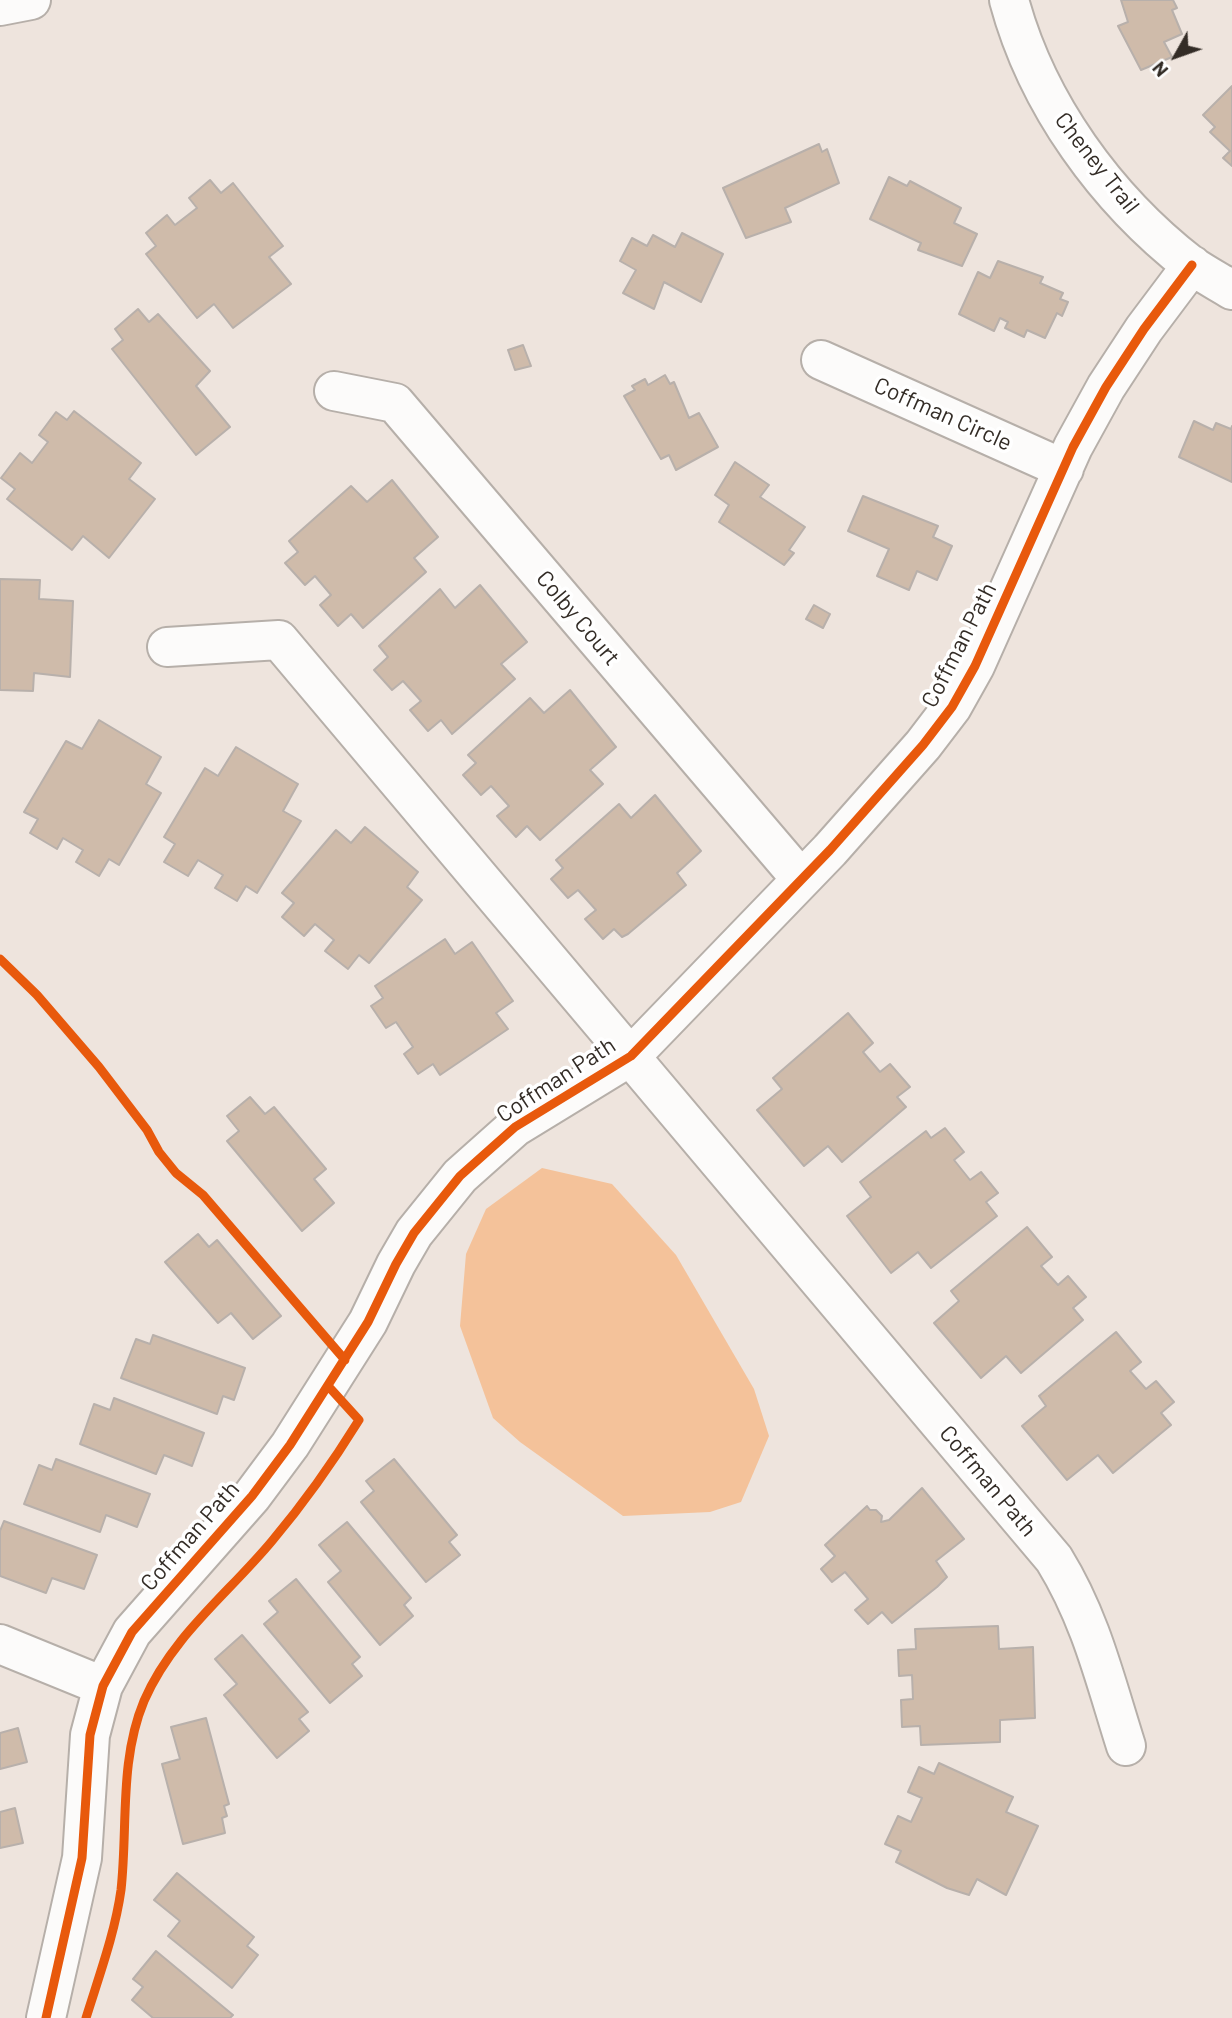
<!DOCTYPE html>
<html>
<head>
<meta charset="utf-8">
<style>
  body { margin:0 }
  #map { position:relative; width:1232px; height:2018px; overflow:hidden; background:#eee4dd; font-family:Barlow,sans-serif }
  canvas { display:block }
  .north { position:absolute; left:1141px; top:21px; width:70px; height:70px; -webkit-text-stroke:5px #fff; paint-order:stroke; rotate:230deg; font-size:19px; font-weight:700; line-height:28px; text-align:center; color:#332c26 }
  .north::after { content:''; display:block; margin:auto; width:24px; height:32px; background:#332c26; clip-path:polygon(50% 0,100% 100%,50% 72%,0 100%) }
</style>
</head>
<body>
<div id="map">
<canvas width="1232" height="2018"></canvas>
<div class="north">N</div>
</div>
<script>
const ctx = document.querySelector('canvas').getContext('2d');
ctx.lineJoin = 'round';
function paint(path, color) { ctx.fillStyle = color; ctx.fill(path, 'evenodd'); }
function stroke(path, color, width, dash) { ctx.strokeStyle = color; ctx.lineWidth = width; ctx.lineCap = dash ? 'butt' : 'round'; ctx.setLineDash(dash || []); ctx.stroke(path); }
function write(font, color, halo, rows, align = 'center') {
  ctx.font = font + ' Barlow,sans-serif'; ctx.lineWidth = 7; ctx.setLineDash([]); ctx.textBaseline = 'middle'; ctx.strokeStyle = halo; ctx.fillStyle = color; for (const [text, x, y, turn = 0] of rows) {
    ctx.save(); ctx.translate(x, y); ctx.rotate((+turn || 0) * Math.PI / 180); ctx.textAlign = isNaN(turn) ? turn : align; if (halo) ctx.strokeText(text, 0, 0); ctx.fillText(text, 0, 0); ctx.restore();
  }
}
paint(new Path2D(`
  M542 1168 612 1184 676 1255 754 1389 769 1436 741 1502 710 1512 623 1516 520 1442 493 1418 460 1326 466 1254 486 1209Z`), '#f4c29a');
const building = new Path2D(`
  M1121 0H1173L1177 8 1172 10 1182 34 1164 42 1172 57 1141 70 1118 26 1128 22Z
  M1232 86V166L1223 158 1230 151 1210 132 1215 127 1203 115Z
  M819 144 822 152 827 149 839 183 785 208 791 222 746 238 723 188Z
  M889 177 907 186 910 181 961 208 954 223 977 234 962 266 918 250 921 243 870 219Z
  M210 180 221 193 233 183 283 246 269 257 291 284 233 328 214 304 197 318 146 254 156 246 146 233 167 215 175 225 197 208 189 198Z
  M682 233 723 254 701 302 664 282 654 309 623 293 636 270 620 261 632 238 647 246 653 235 675 247Z
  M998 261 1043 277 1040 283 1063 293 1060 299 1068 302 1062 316 1057 313 1045 338 1027 330 1024 337 1005 328 1008 322 1000 318 994 331 959 314 978 272 990 278Z
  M138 309 149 322 158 314 210 371 196 386 230 427 196 455 112 349 123 340 115 329Z
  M523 345 531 366 515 370 508 350Z
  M665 375 670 384 674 382 689 418 699 413 718 447 676 470 669 455 661 459 624 396 635 390 632 386 645 379 648 385Z
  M74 411 141 463 129 479 155 499 109 558 83 536 72 550 7 499 15 489 1 478 20 453 32 463 48 442 39 435 56 412 67 420Z
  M1194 421 1213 430 1216 423 1231 429 1232 426V482L1179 457Z
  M735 462 769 485 760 497 805 527 789 550 794 553 784 565 719 522 729 505 715 495Z
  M392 480 438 537 414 558 426 572 363 628 351 614 338 626 320 605 331 595 315 576 305 585 285 563 298 552 289 541 351 486 367 502Z
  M863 496 938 526 933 537 952 546 937 580 917 571 909 590 877 576 889 549 848 531Z
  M0 579 40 580 39 599 73 601 70 677 34 673 33 691 0 690Z
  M480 585 527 642 501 664 515 679 452 734 441 720 428 731 410 710 421 701 403 681 392 690 374 670 388 657 379 646 440 589 455 608Z
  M814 605 830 614 823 628 806 619Z
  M570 690 616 747 590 770 603 784 540 840 527 826 516 837 497 816 509 806 491 786 481 795 463 775 476 763 468 755 530 698 544 713Z
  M99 720 161 757 146 784 161 793 119 865 109 859 99 876 76 862 83 850 63 838 57 849 30 833 38 819 24 812 66 741 82 749Z
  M236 747 298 784 283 811 301 821 257 893 246 886 237 901 215 888 223 875 198 860 188 876 164 862 175 844 164 837 205 768 218 776Z
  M655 795 701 851 677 873 686 885 628 934 622 937 614 929 603 939 585 919 596 910 578 890 568 898 551 879 563 868 556 860 619 804 631 818Z
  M365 827 418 872 407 887 422 900 369 963 359 955 348 969 325 951 334 940 315 924 304 936 282 917 294 903 282 893 336 830 351 843Z
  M445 939 455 954 472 942 513 1001 496 1013 508 1029 440 1075 433 1064 418 1074 404 1054 413 1047 396 1022 386 1028 371 1006 383 998 375 986Z
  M848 1013 873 1043 863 1052 880 1072 890 1064 910 1087 897 1097 906 1107 842 1162 828 1146 804 1166 757 1110 782 1089 773 1078Z
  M250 1097 265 1114 274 1107 326 1169 314 1179 334 1203 302 1231 227 1141 239 1131 227 1116Z
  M945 1128 964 1152 954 1160 970 1180 981 1172 998 1193 986 1202 997 1216 931 1268 918 1252 891 1273 847 1216 871 1197 860 1182 926 1131 931 1138Z
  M1027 1227 1052 1257 1041 1266 1058 1285 1068 1276 1086 1297 1073 1308 1083 1320 1021 1373 1006 1356 981 1378 934 1323 959 1301 951 1291Z
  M198 1234 209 1247 217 1240 281 1316 253 1339 231 1313 218 1323 165 1262Z
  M1116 1332 1141 1362 1130 1371 1146 1389 1156 1381 1174 1402 1161 1413 1171 1425 1113 1473 1098 1455 1067 1480 1022 1426 1046 1406 1039 1396Z
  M153 1335 245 1368 234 1400 223 1396 217 1414 121 1378 136 1339 150 1344Z
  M114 1398 204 1433 192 1466 164 1455 156 1474 80 1444 94 1404 110 1410Z
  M56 1459 150 1494 137 1527 106 1515 100 1532 24 1504 39 1465 52 1470Z
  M394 1459 457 1535 449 1542 460 1555 426 1582 361 1502 374 1491 366 1481Z
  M922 1488 964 1539 936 1561 947 1577 937 1587 892 1623 882 1612 868 1624 855 1610 868 1599 845 1572 832 1582 821 1569 835 1556 825 1545 867 1506 870 1510H876L882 1516 881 1522 889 1520Z
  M4 1521 97 1555 84 1589 52 1578 46 1593 0 1576V1531Z
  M347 1522 411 1598 404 1605 413 1616 380 1645 328 1582 341 1571 319 1545Z
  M296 1579 360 1657 352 1664 362 1676 330 1703 264 1624 278 1612 269 1601Z
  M998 1626 999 1649 1033 1647 1035 1718 1000 1720V1742L921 1745 920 1726 902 1727 901 1700 913 1699 912 1675 899 1676 898 1650 916 1649 915 1629Z
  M242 1635 308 1712 299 1719 309 1731 277 1758 224 1695 237 1684 215 1659Z
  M206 1718 229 1804 224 1806 227 1816 222 1818 225 1833 183 1844 162 1764 180 1759 171 1727Z
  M18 1728 27 1762 0 1769V1733Z
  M939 1763 1013 1797 1006 1812 1038 1826 1006 1895 977 1879 969 1895 947 1888 896 1862 901 1851 885 1844 898 1816 911 1822 922 1798 908 1792 919 1767 934 1774Z
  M15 1808 23 1843 0 1848V1812Z
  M177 1873 254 1937 247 1946 258 1955 232 1988 168 1936 180 1921 154 1900Z
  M156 1951 233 2015 230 2018H153L132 2000 143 1987 133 1979Z`);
paint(building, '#cfbbaa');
stroke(building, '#b8b0ab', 2);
const minor = new Path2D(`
  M1009 0C1037 104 1106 199 1191 265 1204 274 1219 282 1232 290
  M821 360 1064 469
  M334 391 395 403 801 879
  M167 647 279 640 1054 1559C1091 1619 1105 1680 1126 1746
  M0 1644 103 1686
  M46 2018 82 1858 90 1735 103 1686 132 1632 252 1496 290 1445 368 1322 396 1264 414 1233 460 1176 515 1127 631 1056 830 850 923 745 952 707 975 666 1073 447 1106 387 1144 329 1192 265`);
const tertiary = new Path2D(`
  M0 6 31 0`);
stroke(minor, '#b6afa9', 42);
stroke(tertiary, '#b6afa9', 42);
stroke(minor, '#fcfbfa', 38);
stroke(tertiary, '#fcfbfa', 38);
stroke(new Path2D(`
  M0 959 37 995 99 1067 147 1130 159 1152 176 1173 203 1195 345 1360
  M46 2018 82 1858 90 1735 103 1686 132 1632 252 1496 290 1445 368 1322 396 1264 414 1233 460 1176 515 1127 631 1056 830 850 923 745 952 707 975 666 1073 447 1106 387 1144 329 1192 265
  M86 2018C99 1976 115 1933 121 1890 128 1827 119 1761 144 1701 172 1636 228 1594 272 1541 304 1503 333 1462 359 1420L329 1387`), '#e8590c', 9);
write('23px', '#332c26', '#fff', [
  ["Cheney Trail",1097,163,52],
  ["Coffman Circle",943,414,24],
  ["Colby Court",578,618,50],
  ["Coffman Path",959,645,-63],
  ["Coffman Path",556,1080,-33],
  ["Coffman Path",988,1481,50],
  ["Coffman Path",190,1536,-49]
]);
</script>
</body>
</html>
